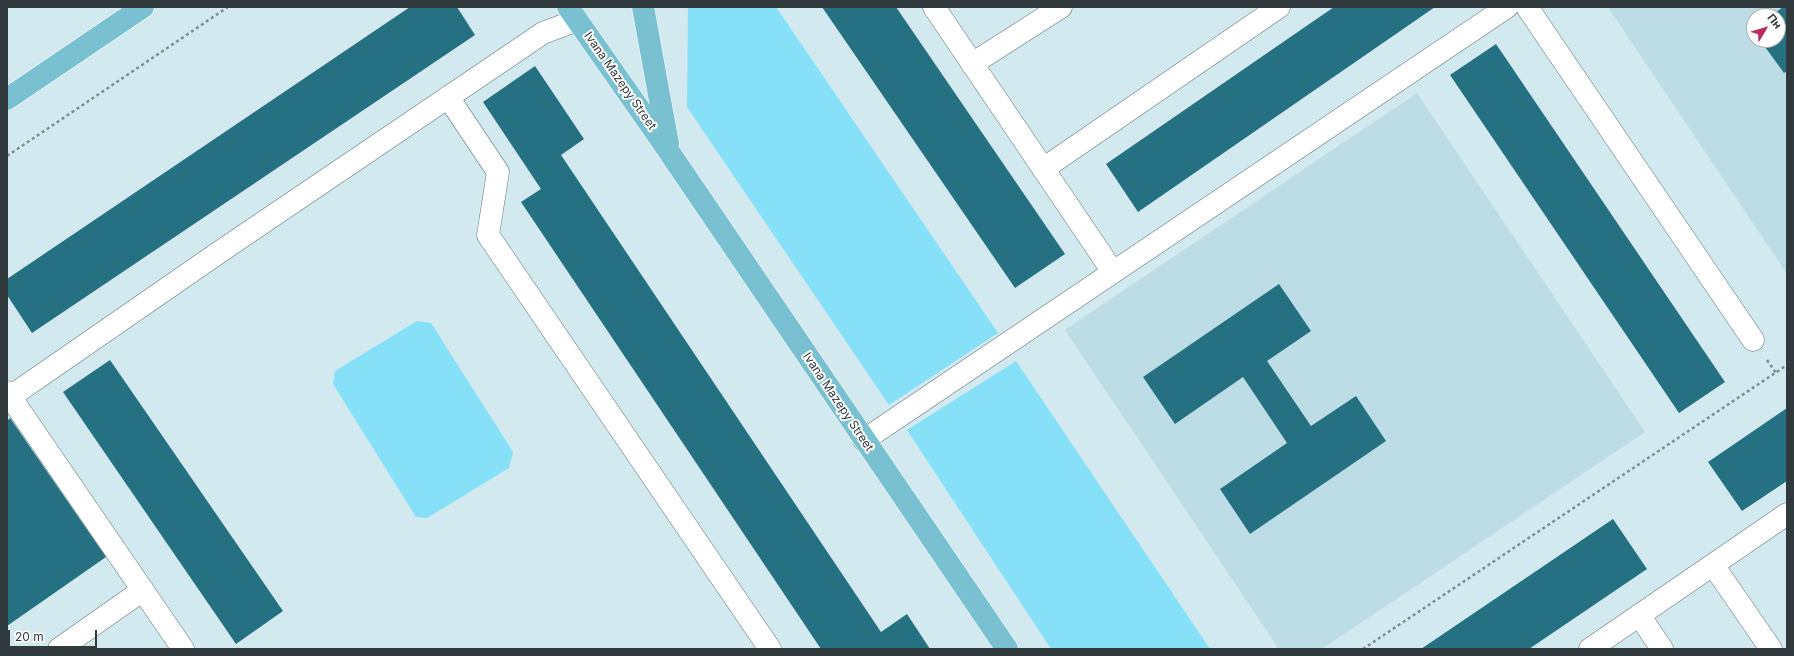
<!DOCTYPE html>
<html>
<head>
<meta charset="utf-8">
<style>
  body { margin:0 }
  #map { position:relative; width:1794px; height:656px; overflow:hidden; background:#d2e9ef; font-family:Inter,sans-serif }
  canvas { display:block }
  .frame { position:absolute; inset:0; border:8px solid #30393b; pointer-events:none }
  .north { position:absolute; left:1746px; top:8px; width:40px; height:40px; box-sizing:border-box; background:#fff; border:1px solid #acb0b1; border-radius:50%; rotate:52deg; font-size:11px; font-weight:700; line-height:16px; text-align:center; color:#30393b }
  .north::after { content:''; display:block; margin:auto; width:14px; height:18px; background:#b92b5b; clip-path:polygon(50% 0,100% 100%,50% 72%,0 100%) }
  .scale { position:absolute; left:8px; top:630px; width:89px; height:18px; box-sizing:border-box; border:2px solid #30393b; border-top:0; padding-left:5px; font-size:12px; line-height:14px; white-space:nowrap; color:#30393b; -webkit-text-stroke:3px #fff; paint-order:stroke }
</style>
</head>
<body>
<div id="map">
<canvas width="1794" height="656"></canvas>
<div class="frame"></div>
<div class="north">Пн</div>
<div class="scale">20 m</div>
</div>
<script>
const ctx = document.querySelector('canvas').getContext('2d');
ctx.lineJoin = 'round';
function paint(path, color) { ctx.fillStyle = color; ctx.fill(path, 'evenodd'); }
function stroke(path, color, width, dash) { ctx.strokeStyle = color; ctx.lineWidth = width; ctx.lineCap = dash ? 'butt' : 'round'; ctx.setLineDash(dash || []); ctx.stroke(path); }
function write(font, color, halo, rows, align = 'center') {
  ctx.font = font + ' Inter,sans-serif'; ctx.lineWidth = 4; ctx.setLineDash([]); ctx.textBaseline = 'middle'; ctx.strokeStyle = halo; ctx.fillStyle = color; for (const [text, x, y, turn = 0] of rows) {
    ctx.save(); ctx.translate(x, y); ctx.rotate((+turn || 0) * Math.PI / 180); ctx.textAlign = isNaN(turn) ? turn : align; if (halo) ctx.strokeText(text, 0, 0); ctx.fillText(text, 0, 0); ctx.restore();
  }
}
paint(new Path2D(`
  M1608 7H1787V274ZM1754 16H1778V40H1754Z
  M1417 93 1645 432 1322 649H1279L1065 330Z`), '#bddde6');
paint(new Path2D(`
  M688 7H776L998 333 889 405 687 107Z
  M417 321 431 323 513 452 509 468 427 518 416 517 333 384 335 371Z
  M1016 361 1210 649H1051L907 430Z`), '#86e0f7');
paint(new Path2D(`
  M410 7H457L475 35 32 333 7 295V279Z
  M822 7H896L1065 254 1015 288Z
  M1334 7H1435L1138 212 1106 164Z
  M1783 7H1787V71L1784 73 1760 40H1778V16H1771Z
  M1496 44 1725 382 1679 413 1450 75Z
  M535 66 584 139 561 155 881 632 907 614 930 649H821L521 202 541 189 483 102Z
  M1279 284 1311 331 1267 361 1311 426 1356 396 1386 441 1250 534 1220 489 1287 443 1243 377 1175 424 1143 377Z
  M110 360 283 611 236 644 63 392Z
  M1787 408V481L1742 511 1708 462Z
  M10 418 106 557 7 626V421Z
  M1613 519 1647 569 1529 649H1421Z`), '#257182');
const minor = new Path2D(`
  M934 7 1113 272
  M1527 7 1753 340
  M972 64 1061 7
  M448 97 498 172 488 235 770 649
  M1043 169 1279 7
  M7 392 183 649
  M7 399 221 251 543 33 577 20
  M864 440 1507 7
  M1713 565 1771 649
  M1639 615 1662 649
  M59 649 143 590
  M1590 649 1787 514`);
const major = new Path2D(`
  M568 7 661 140 1007 649
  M643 7 668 144
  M7 99 143 7`);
stroke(minor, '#5f7479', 23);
stroke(major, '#fff', 23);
stroke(new Path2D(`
  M7 156 228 7
  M1767 360 1776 373
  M1363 649 1787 365`), '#7d8d91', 2.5, [3, 3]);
stroke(minor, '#fff', 22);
stroke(major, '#79c1d0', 22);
write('12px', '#30393b', '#fff', [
  ["Ivana Mazepy Street",620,81,55],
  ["Ivana Mazepy Street",838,402,56]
]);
</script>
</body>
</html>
